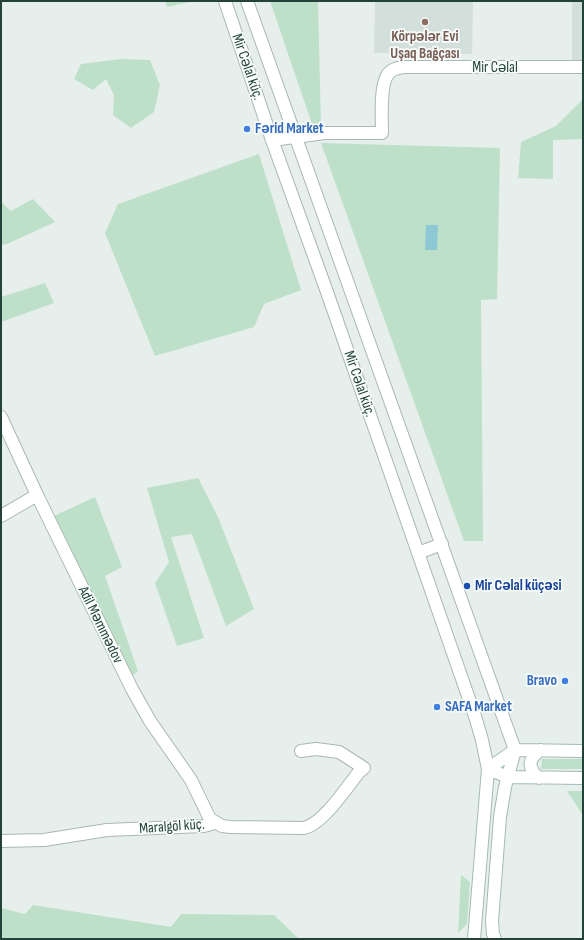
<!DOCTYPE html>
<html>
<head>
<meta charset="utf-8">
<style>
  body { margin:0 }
  #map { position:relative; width:584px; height:940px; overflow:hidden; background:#e6efeb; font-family:"Sofia Sans Condensed",sans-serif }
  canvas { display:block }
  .frame { position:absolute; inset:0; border:2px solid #23423a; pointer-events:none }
</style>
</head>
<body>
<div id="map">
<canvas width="584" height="940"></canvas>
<div class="frame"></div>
</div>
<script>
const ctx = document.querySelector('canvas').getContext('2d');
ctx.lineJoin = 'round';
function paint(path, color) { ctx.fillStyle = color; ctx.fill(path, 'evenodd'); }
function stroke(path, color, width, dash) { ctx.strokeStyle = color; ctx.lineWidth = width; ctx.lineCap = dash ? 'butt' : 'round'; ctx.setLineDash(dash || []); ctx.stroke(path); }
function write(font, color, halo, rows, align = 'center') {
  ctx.font = font + ' "Sofia Sans Condensed",sans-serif'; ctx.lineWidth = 3.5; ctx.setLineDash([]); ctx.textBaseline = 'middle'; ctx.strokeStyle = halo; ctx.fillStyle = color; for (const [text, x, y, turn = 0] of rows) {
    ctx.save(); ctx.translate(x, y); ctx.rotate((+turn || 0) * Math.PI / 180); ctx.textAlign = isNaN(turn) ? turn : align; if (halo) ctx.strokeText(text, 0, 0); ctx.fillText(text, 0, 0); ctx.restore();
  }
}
paint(new Path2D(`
  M375 1H473L472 54 374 53Z
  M572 1H583V61H572Z`), '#d3dfda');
paint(new Path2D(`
  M165 1H194L167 7Z
  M270 1H318L321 127H313Z
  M121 59 150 60 160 85 154 112 131 128 113 115 114 95 106 79 93 90 74 79 81 64Z
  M583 99V139L553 140V179L518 178 521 142 556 126Z
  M321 143 500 148 497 299 481 300 483 541H464Z
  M259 154 301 290 264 304 254 327 155 356 105 233 118 204Z
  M33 199 55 222 7 244 1 245V202L11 211Z
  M45 283 54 303 1 322V297Z
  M198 478 218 517 254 609 226 626 192 534 171 537 204 638 177 646 155 583 169 562 147 488Z
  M95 497 122 567 105 576 138 671 132 676 54 516Z
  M542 759H583V769H541Z
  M567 791H583V814H582Z
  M461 875 470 882 467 924 458 933Z
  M33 905 171 927 181 914 274 915 299 939H1V908L25 914Z`), '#bee0c8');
paint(new Path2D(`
  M426 225H438L437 250H425Z`), '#8cc9d5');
const minor = new Path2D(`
  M272 140 325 133H382C382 119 379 81 390 72 394 68 399 68 404 67H583
  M1 417 37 495 132 689 150 721 191 780 210 819 222 826 230 827 304 828C323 824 347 787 359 772L364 768 339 752 316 749 301 751
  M1 516 37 495
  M1 841 44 840 107 830 204 826 215 823`);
const tertiary = new Path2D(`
  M225 1 272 140 327 292 475 716 482 740 488 769
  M247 1 515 750
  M418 553 442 544`);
const secondary = new Path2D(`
  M515 750 583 751
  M488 769 508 777 583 778
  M488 769 515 750
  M539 778C527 768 528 758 541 750
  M474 939 488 769
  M495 939 493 934 492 921 500 817 505 787 515 750`);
stroke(minor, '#a8b8b2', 14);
stroke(tertiary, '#a8b8b2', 14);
stroke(secondary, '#a3bbb3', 14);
stroke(minor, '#fff', 12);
stroke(tertiary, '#fff', 12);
stroke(secondary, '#fff', 12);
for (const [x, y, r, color] of [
  [425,22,4,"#8d6e63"],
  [247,129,4,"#3f7fe0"],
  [467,586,4,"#1a4fb4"],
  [565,681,4,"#3f7fe0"],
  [437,707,4,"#3f7fe0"]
]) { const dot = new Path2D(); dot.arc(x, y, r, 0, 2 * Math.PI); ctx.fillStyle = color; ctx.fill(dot); stroke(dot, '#f7fbf9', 1.5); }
write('bold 15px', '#785e54', '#f7fbf9', [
  ["Körpələr Evi",425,37],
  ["Uşaq Bağçası",425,54]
]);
write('15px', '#23423a', '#f7fbf9', [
  ["Mir Cəlal küç.",247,67,71],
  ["Mir Cəlal",495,68],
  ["Mir Cəlal küç.",359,384,71],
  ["Adil Məmmədov",100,625,64],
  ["Maralgöl küç.",172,827,-4]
]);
write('bold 15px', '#366cbe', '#f7fbf9', [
  ["Fərid Market",255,129],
  ["Bravo",557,681,"right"],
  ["SAFA Market",445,707]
], 'left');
write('bold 15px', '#164399', '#f7fbf9', [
  ["Mir Cəlal küçəsi",475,586]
], 'left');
</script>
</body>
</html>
